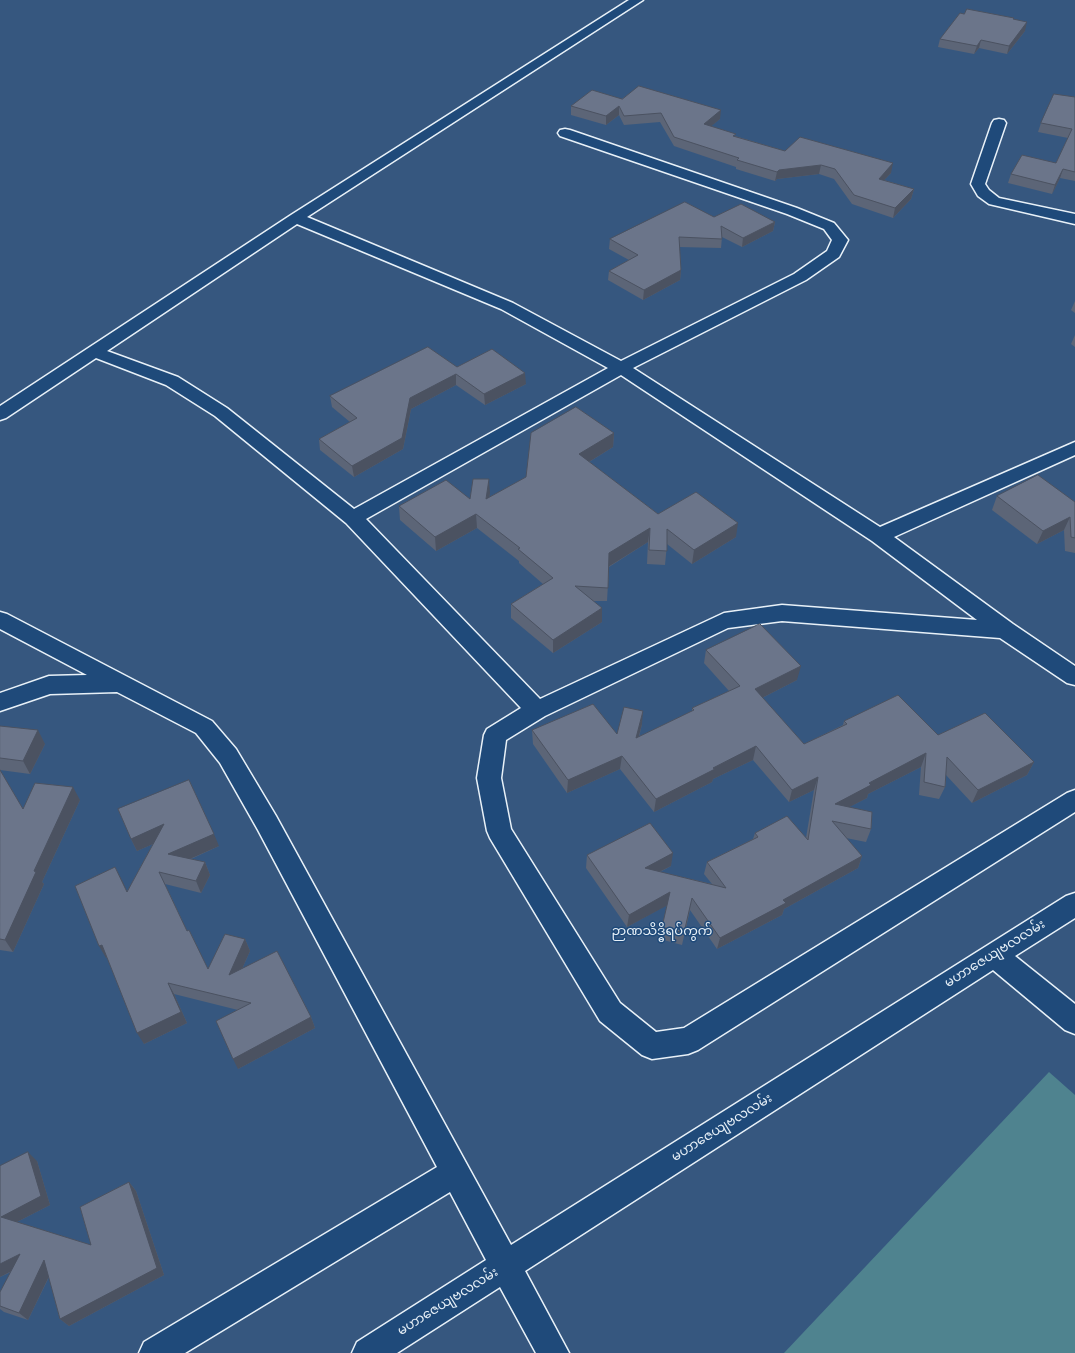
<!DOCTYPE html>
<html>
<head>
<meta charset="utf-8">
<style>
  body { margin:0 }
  canvas { display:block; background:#36577f }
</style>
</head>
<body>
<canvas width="1075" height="1353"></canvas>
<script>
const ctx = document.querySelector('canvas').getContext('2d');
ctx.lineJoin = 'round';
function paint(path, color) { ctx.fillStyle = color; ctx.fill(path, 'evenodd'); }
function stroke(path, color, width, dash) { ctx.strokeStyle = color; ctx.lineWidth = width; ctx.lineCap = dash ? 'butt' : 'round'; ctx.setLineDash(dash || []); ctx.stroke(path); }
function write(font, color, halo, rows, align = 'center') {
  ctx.font = font + ' Pangolin,"Noto Sans Myanmar",sans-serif'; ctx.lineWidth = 3; ctx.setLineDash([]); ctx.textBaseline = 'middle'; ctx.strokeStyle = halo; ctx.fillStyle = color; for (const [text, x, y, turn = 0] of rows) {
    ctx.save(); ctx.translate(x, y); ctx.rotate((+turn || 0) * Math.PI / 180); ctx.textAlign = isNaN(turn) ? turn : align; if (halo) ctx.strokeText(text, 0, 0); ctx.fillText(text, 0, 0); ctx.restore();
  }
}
paint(new Path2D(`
  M1049 1072 1075 1095V1353H784Z`), '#4f838f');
const minor = new Path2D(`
  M629 0H643L307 217 513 303 621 361 794 274 827 251 832 240 824 229 787 214 560 136 558 133 560 130 565 129 570 130 797 208 834 223 848 240 839 257 806 280 633 368 880 527 1075 442V455L894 537 1013 624 1075 666V685L1067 683 1000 638 782 621 728 628 545 716 506 740 501 778 511 829 620 1003 656 1032 684 1028 1067 793 1075 790V812L698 1050 688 1054 652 1059 642 1055 600 1021 490 838 487 831 477 778 484 735 487 729 521 708 346 523 215 416 166 385 96 358 6 418 0 420V406L291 215ZM297 224 501 309 608 368 354 509 227 408 178 377 107 351ZM621 375 872 541 977 620 782 605 724 613 540 699 366 519Z
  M999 119 1004 120 1006 123 985 184 989 190 999 198 1075 214V224L989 204 978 196 971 184 992 123 994 120Z
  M0 612 7 614 212 721 236 749 276 816 511 1245 1066 896 1075 893V918L1015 956 1075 1004V1034L1065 1030 993 970 525 1271 569 1353H536L500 1287 397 1353H352L357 1342 486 1260 450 1192 185 1353H139L144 1342 437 1167 258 830 220 763 196 733 117 692 50 694 0 711V693L49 676 87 675 0 629Z`);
stroke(minor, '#e8f1f8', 3);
paint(minor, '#1f4a7a');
paint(new Path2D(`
  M964 14 1014 18 1013 19 1025 31 1007 54 979 48 974 54 938 47 940 39Z
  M1075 97V181L1060 178 1052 194 1008 183 1011 174 1056 163 1068 138 1038 132 1041 123Z
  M622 99 720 119 711 126 735 136 785 151 891 173 884 180 914 189 911 199 893 218 852 204 834 179 819 174 777 179 775 181 736 169V167L674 146 660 122 624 125 619 115 606 125 571 115V106Z
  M714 217 775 222 773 231 742 247 722 237 721 248 679 247 681 270 680 280 643 300 608 280 609 271 629 260 609 249 610 239Z
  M1075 301V313L1071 310Z
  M1075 335V347L1071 344Z
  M457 367 526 384 485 405 456 385 411 409 403 449 354 477 320 450 319 439 350 422 332 407 330 396Z
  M614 433 613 447 589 462 658 514 736 537 692 564 667 544 665 565 647 564 648 542 609 567 607 601H593L602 608V622L553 653 511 618V604L543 584 519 563V561L477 528 436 551 400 520 399 506 470 499 490 493 489 497Z
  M997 496 1075 502V553L1065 551 1064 530 1037 544 992 510Z
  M706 650 797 680 762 698 804 744 843 725 844 721 938 735 1034 762 1027 775 972 803 946 775 945 787 939 799 919 795 921 767 868 794 867 798 849 807 871 829 866 842 846 838 862 856 858 868 784 909 782 915 717 949 690 910 682 945 660 939 662 927 667 905 627 927 586 868 587 855 671 866 660 872 712 884 704 874 707 862 753 839 755 833 806 838 814 790 789 802 753 760 713 779 712 782 654 812 620 769 567 793 533 744 532 730 617 734 642 724 639 737 692 711V708L729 691 704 663Z
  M0 726 45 744 30 774 0 770Z
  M0 770 23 809 80 800 42 882 44 884 13 952 0 950Z
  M131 839 219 846 191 859 205 862 210 875 201 893 165 884 187 931 208 969 245 939 250 951 242 969 311 1017 315 1028 238 1069V1010L174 994 187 1023 144 1044 107 957 106 958 115 867 127 892 153 844 137 851Z
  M37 1161 50 1205 17 1222 91 1245 129 1182 136 1191 164 1275 69 1326 60 1319 49 1277 28 1320 4 1312 0 1309V1292L11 1272 0 1277V1166Z`), '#5c6577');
paint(new Path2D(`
  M1027 22 1025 31 1007 54 1009 46Z
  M981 40 979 48 974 54 977 46Z
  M619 106V115L606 125V116Z
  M721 110 720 119 703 133 704 124Z
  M893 163 891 173 877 188 879 179Z
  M821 165 819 174 777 179 775 181 777 172 779 170Z
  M1063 169 1060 178 1052 194 1055 185Z
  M914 189 911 199 893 218 895 208Z
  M775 222 773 231 742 247 743 238Z
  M681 270 680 280 643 300 644 290Z
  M525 373 526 384 485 405 484 394Z
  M456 374V385L411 409 403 449 354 477 352 466 410 398Z
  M614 433 613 447 579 468V454Z
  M489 479 490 493 487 513 486 499Z
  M476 514 477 528 436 551 435 537Z
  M1070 517 1064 530 1037 544 1043 531Z
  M738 523 736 537 692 564 694 550Z
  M650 528 648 542 608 567 609 553Z
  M602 608V622L553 653V640Z
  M801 666 797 680 752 703 755 689Z
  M643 711 642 724 635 751 636 738Z
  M38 730 45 744 30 774 23 761Z
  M756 746 753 760 713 779 712 782 654 812 656 799 713 768Z
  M926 753 921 767 868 794 867 798 830 817 835 804 869 783Z
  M622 756 620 769 567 793 568 780Z
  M1034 762 1027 775 972 803 978 790Z
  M818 777 814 790 789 802 792 790Z
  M73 787 80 800 42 882 44 884 13 952 5 940 34 871Z
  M164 824 169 837 137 851 131 839Z
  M214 834 219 846 174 866 168 854Z
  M673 853 671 866 643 880 645 868Z
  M862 856 858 868 784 909 782 915 717 949 720 938 783 900Z
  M205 862 210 875 201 893 196 881Z
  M115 867 122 880 133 904 127 892Z
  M670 892 668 905 627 927 629 915Z
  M245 939 250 951 234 987 229 975Z
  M102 945 109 956 106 958 99 946Z
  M168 983 174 994 187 1023 144 1044 137 1033Z
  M311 1017 315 1028 238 1069 233 1059Z
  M28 1152 37 1161 50 1205 11 1225 1 1217Z
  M129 1182 136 1191 164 1275 69 1326 60 1319Z
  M20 1254 29 1262 0 1277V1264Z
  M44 1260 53 1268 28 1320 19 1313Z`), '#4b5261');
const building = new Path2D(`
  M967 9 1014 18 1013 19 1027 22 1009 46 981 40 977 46 940 39 960 13 964 14Z
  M639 86 721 110 704 124 736 134 733 136 785 151 800 137 893 163 879 179 914 189 895 208 854 195 835 169 821 165 779 170 777 172 737 160 739 158 674 137 661 113 624 116 619 106 606 116 571 106 592 90 622 99Z
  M1054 94 1075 97V172L1063 169 1055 185 1011 174 1022 155 1056 163 1072 129 1041 123Z
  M685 202 714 217 741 204 775 222 743 238 721 226 722 239 679 237 681 270 644 290 609 271 638 255 610 239Z
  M428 347 457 367 492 349 525 373 484 394 456 374 410 398 402 438 352 466 319 439 357 418 330 396Z
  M576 407 614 433 579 454 658 514 696 492 738 523 694 550 667 529V551L649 550 650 528 609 553 608 588 575 586 602 608 553 640 511 604 553 578 518 549 520 548 476 514 435 537 399 506 446 480 470 499 473 479H489L486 499 526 477 531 433Z
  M1038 475 1075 502V538L1071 537 1070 517 1043 531 997 496Z
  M760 624 801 666 755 689 804 744 847 724 844 721 898 695 938 735 985 713 1034 762 978 790 947 757 945 787 924 782 926 753 869 783 871 785 835 804 872 812 871 829 832 821 862 856 783 900 786 903 720 938 692 898 684 933 662 927 670 892 629 915 587 855 650 823 673 853 645 868 726 888 707 862 758 837 755 833 787 816 808 840 818 777 792 790 756 746 713 768 715 769 656 799 622 756 568 780 532 730 593 704 617 734 624 707 643 711 636 738 694 710 692 708 740 686 706 650Z
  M0 726 38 730 23 761 0 758Z
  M0 770 23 809 35 783 73 787 34 871 36 872 5 940 0 939Z
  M189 780 214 834 168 854 205 862 196 881 159 872 187 931 189 930 208 969 225 934 245 939 229 975 277 951 311 1017 233 1059 216 1021 251 1003 168 983 181 1012 137 1033 102 945 99 946 75 886 115 867 127 892 164 824 131 839 118 809Z
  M28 1152 41 1196 1 1217 91 1245 80 1207 129 1182 157 1268 60 1319 44 1260 19 1313 0 1306V1292L20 1254 0 1264V1166Z`);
paint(building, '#6b758a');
stroke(building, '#4b5261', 1);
write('13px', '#e8f1f8', '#1f4a7a', [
  ["ဉာဏသိဒ္ဓိရပ်ကွက်",662,932]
]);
write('13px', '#e8f1f8', '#1f4a7a', [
  ["မဟာဇေယျဗလလမ်း",995,954,-32],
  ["မဟာဇေယျဗလလမ်း",722,1128,-32],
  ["မဟာဇေယျဗလလမ်း",448,1302,-32]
]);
</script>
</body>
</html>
